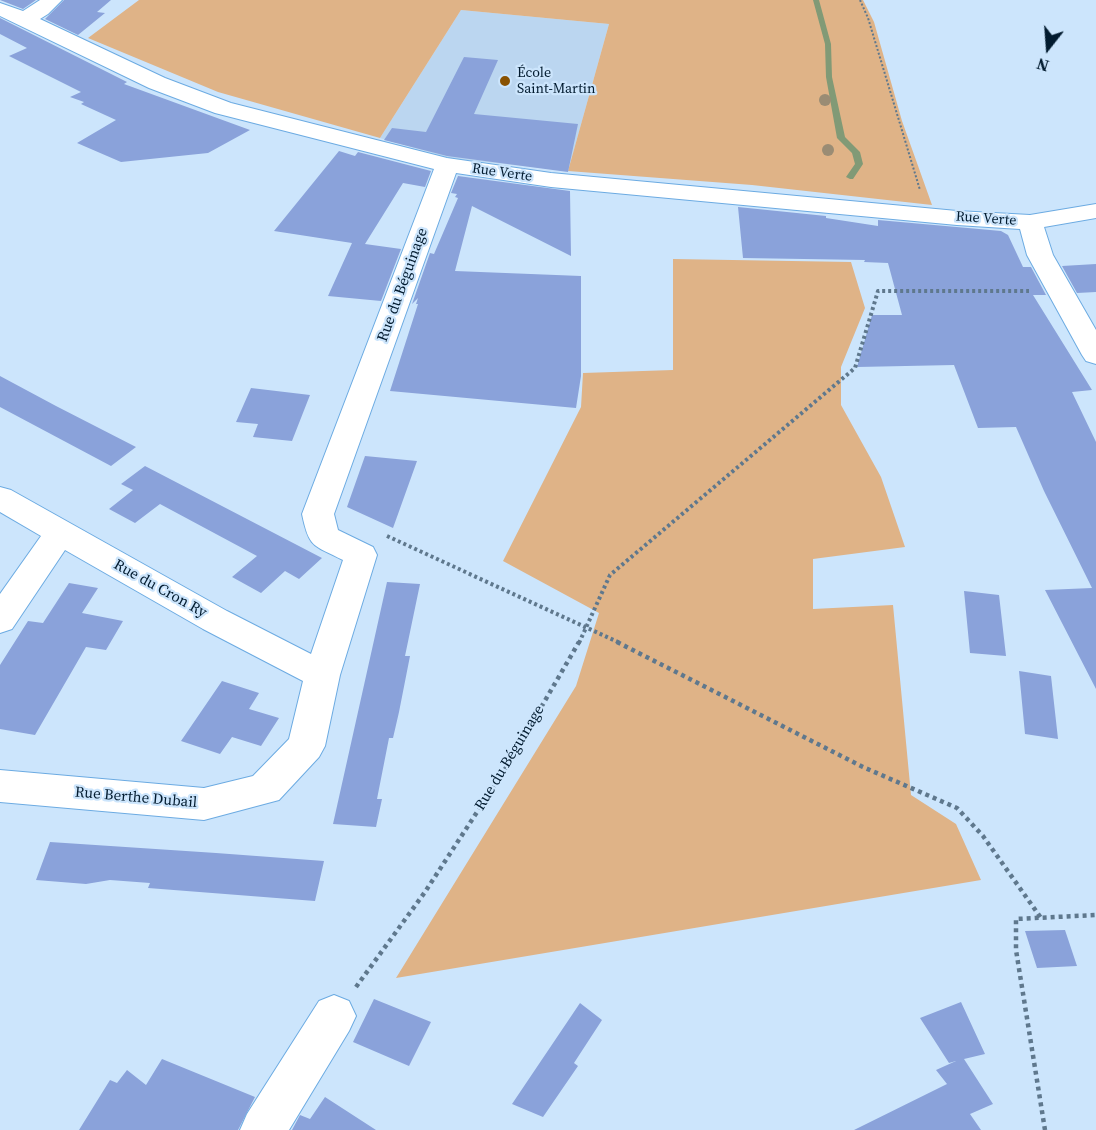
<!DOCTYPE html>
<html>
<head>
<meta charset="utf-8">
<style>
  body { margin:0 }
  #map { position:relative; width:1096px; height:1130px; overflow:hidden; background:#cce5fc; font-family:"Source Serif 4",serif }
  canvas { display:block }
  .north { position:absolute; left:1018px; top:18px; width:60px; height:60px; -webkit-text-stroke:4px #cce5fc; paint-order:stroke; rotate:197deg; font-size:16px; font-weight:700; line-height:24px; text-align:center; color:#021b2f }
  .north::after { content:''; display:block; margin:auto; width:21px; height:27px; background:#021b2f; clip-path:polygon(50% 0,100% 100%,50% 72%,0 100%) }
</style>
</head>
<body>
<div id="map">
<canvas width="1096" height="1130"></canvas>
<div class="north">N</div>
</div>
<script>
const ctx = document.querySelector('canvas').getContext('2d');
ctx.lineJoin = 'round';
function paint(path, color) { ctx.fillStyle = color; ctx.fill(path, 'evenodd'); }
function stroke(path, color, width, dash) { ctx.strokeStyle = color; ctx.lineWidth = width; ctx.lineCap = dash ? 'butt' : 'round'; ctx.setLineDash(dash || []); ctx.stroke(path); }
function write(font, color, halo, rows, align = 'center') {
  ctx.font = font + ' "Source Serif 4",serif'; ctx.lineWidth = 4.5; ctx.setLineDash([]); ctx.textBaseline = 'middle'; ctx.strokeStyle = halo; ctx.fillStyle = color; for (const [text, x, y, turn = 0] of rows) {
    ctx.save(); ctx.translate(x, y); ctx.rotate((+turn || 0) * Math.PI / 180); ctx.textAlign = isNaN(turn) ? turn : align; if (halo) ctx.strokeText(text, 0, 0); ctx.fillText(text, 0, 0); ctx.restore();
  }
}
paint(new Path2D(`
  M461 10 609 24 568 171 449 158 380 138Z`), '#bbd6f0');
paint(new Path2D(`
  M139 0H863L874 22 902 121 932 205 752 185 568 171 609 24 461 10 380 138 218 92 88 38Z
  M673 259 851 262 865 308 841 367V405L881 477 905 547 813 559V609L893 605 911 795 956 824 981 880 396 978 576 686 599 613 503 561 581 407 583 373 673 370Z`), '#dfb387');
paint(new Path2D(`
  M813 0H819L831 44 832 77 845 137 860 152 863 164 853 179H850L846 177 855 164 852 153 837 138 826 77 825 44Z`), '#819a76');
paint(new Path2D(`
  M0 0H36L23 9Z
  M64 0H111L97 12 105 13 78 35 45 19Z
  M0 18 127 82 124 84 250 130 208 153 121 162 77 143 116 120 81 104 84 102 70 97 81 92 9 56 27 48 0 34Z
  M464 57 498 60 474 114 578 124 568 172 447 156 384 140 392 128 426 132Z
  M339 151 355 156 358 152 431 171 425 187 403 183 365 244 401 249 381 301 328 296 352 243 274 231Z
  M458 176 570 191 571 256 472 206 455 271 581 276V376L576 408 390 391 418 304H416L418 298 412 304 430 253 434 254 458 198 455 197 457 194 451 193Z
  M738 207 826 216V218L878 226V220L979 229 1001 231 1008 235 1023 267H1031L1046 295H1033L1092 390 1072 392 1096 442V689L1045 590 1092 588 1044 491 1016 427 978 428 954 365 857 367 872 315H902L888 263 864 262 865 260 743 258Z
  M1096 264V292L1077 293 1062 266Z
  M0 376 56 406 136 447 111 466 0 407Z
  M251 388 310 395 292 441 253 437 258 424 236 422Z
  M365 456 417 461 393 528 347 507Z
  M145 466 170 479 322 558 299 579 285 571 261 593 232 577 257 556 160 504 135 523 109 509 133 490 121 484Z
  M387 582 420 584 405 656H410L399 712 393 738H389L377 799H382L376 827 333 824Z
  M69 583 98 588 82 613 123 621 106 650 86 647 35 735 0 729V665L28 621 43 623Z
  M964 591 999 595 1006 656 970 653Z
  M1019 671 1051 676 1058 739 1025 734Z
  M222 681 259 693 249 709 279 718 261 746 232 737 220 754 181 741Z
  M50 842 216 853 324 861 315 901 148 888 150 883 110 880 86 884 36 880Z
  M1065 930 1077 966 1037 968 1025 931Z
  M374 999 431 1022 409 1066 353 1042Z
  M961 1002 985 1054 964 1059 993 1104 970 1114 981 1130H854L947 1084 936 1070 956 1061 949 1063 920 1018Z
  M580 1003 602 1020 574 1063 578 1066 543 1117 512 1104Z
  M162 1059 255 1097 238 1130H79L110 1080 117 1083 127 1070 146 1085Z
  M325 1097 376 1130H292L300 1115 310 1119Z`), '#8aa2da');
const minor = new Path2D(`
  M40 0H62L48 14 40 19 165 78 231 103 447 158 551 173 957 211 1030 215 1096 204V218L1044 227 1053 255 1096 330V364L1086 361 1082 355 1027 255 1020 229 957 225 551 187 456 173 334 514 338 530 373 547 377 555 340 675 325 746 319 757 279 800 204 820 0 802V770L204 788 253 776 289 739 303 681 203 629 65 550 12 629 0 633V594L41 536 0 512V487L11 490 227 611 311 654 343 560C313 545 309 548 302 514L434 169 215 113 149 88 0 16V3L23 11Z
  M334 995 349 1001 356 1016 349 1031 289 1130H240L247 1114 319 1001Z`);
stroke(minor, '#6cabe2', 2);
stroke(new Path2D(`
  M860 0 868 18 920 190`), '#5f788d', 2, [2, 2]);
stroke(new Path2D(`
  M387 536 620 643
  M579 643 610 575 855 368 878 291H1029`), '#5f788d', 4, [3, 3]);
stroke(new Path2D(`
  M617 642 863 767 957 808 983 836 1041 918
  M356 987 425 892 507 766 579 642
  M1045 1130 1016 950V919L1096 915`), '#5f788d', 4.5, [4, 4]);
paint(minor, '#fff');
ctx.fillStyle = '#9a8c74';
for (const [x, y] of [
  [825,100],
  [828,150]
]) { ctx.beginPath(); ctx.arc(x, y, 6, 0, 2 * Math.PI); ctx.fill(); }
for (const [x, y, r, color] of [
  [505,81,6,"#885101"]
]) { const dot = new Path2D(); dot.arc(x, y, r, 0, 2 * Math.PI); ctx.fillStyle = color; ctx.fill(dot); stroke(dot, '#cce5fc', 2); }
write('14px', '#021b2f', '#cce5fc', [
  ["École",517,73],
  ["Saint-Martin",517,89]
], 'left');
write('14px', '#021b2f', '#cce5fc', [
  ["Rue Verte",502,173,8],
  ["Rue Verte",986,219,4]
]);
write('15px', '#021b2f', '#cce5fc', [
  ["Rue du Béguinage",403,285,-70],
  ["Rue du Cron Ry",160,589,29],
  ["Rue du Béguinage",510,758,-59],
  ["Rue Berthe Dubail",136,798,5]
]);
</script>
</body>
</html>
